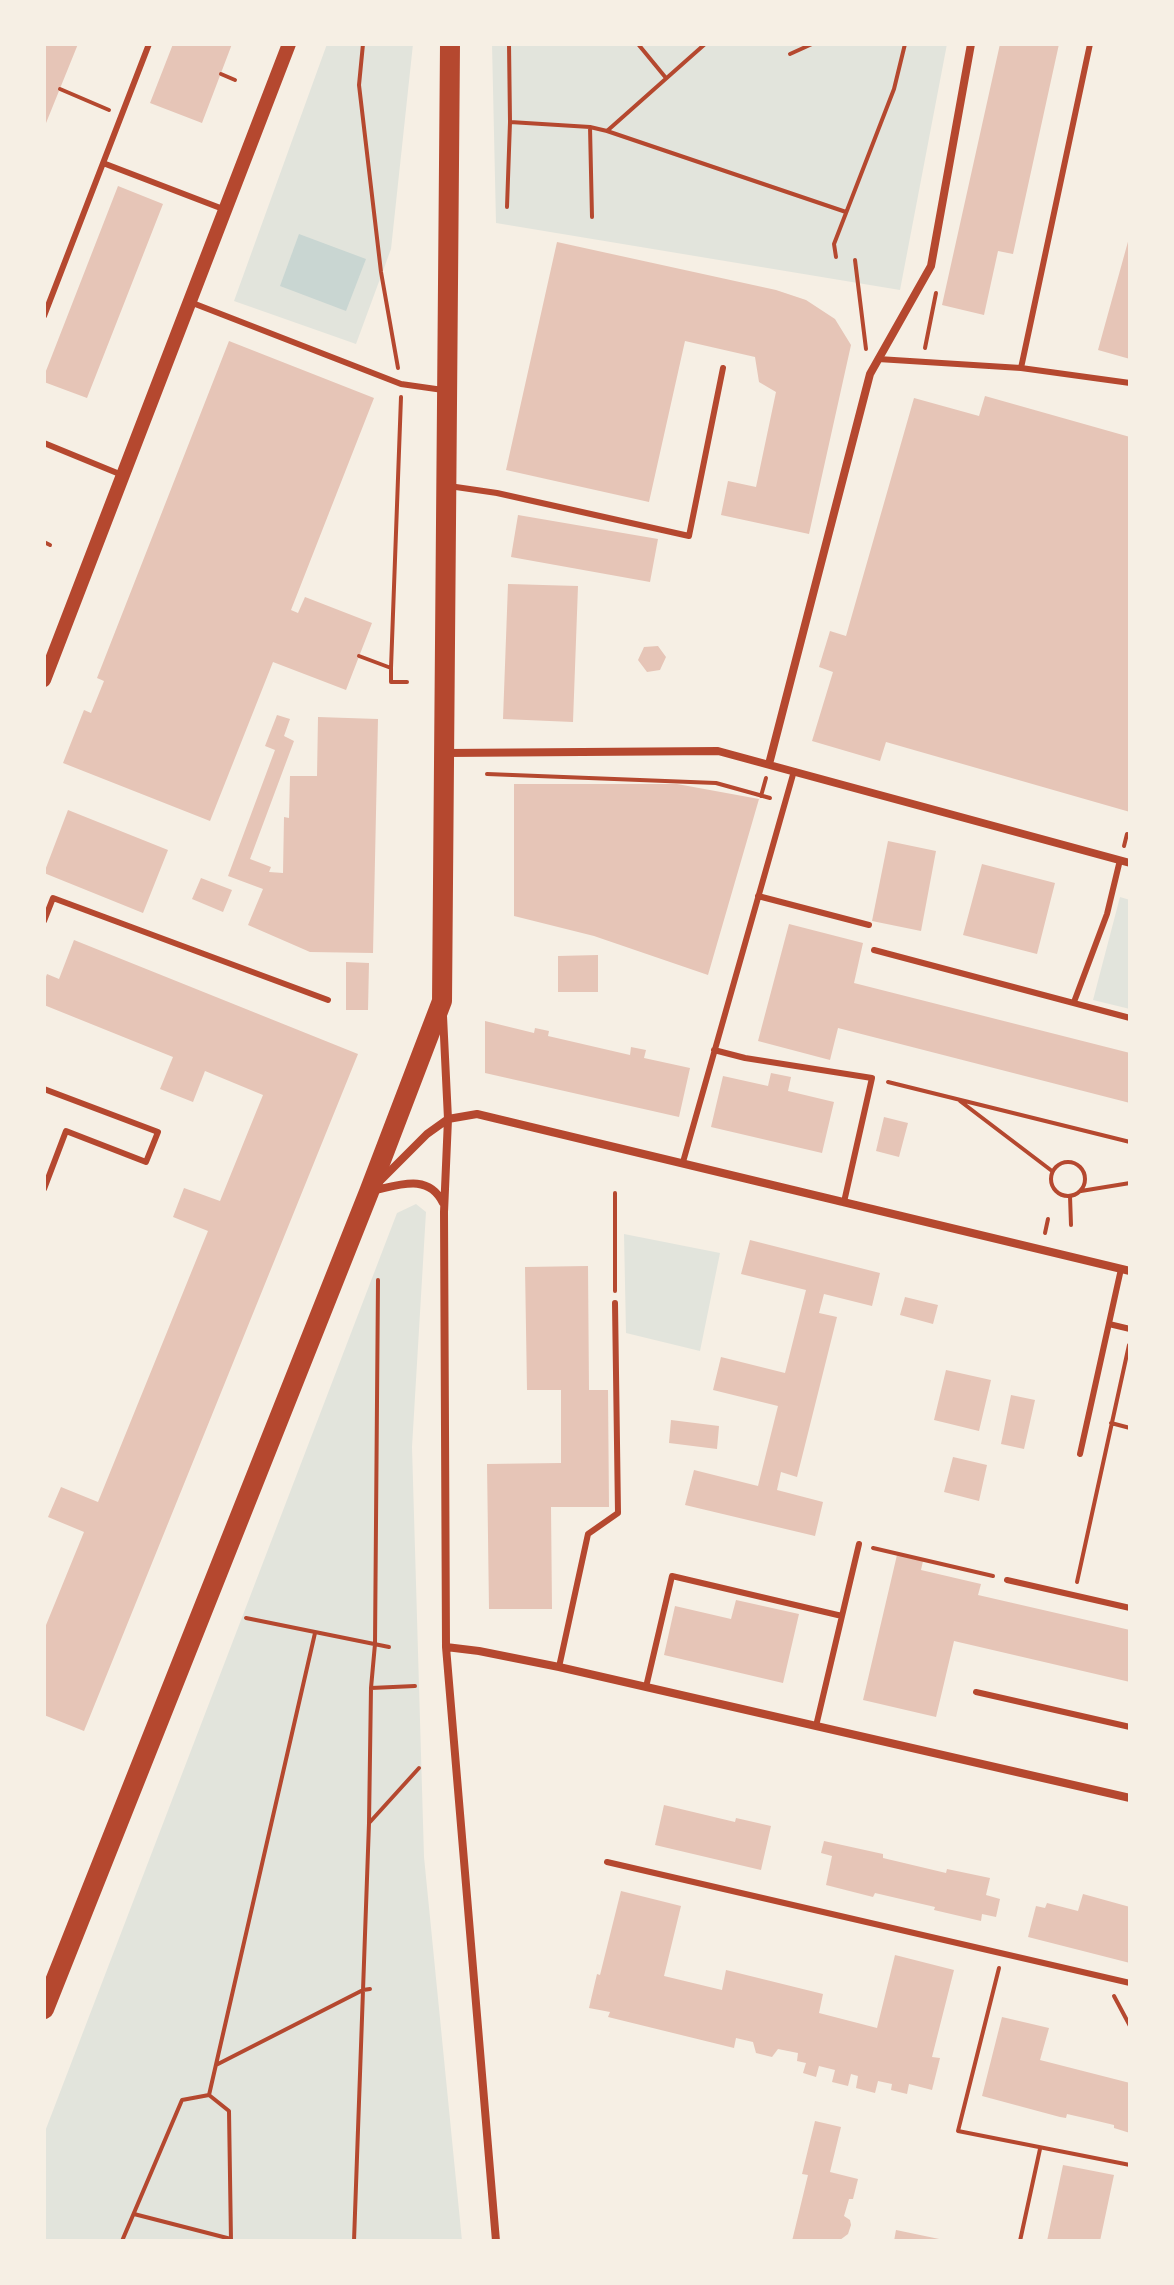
<!DOCTYPE html>
<html>
<head>
<meta charset="utf-8">
<style>
  body { margin:0 }
  #map { position:relative; width:1174px; height:2285px; overflow:hidden; background:#f6efe4; font-family:Helvetica,sans-serif }
  canvas { display:block }
  .frame { position:absolute; inset:0; border:46px solid #f6efe4; pointer-events:none }
</style>
</head>
<body>
<div id="map">
<canvas width="1174" height="2285"></canvas>
<div class="frame"></div>
</div>
<script>
const ctx = document.querySelector('canvas').getContext('2d');
ctx.lineJoin = 'round';
function paint(path, color) { ctx.fillStyle = color; ctx.fill(path, 'evenodd'); }
function stroke(path, color, width, dash) { ctx.strokeStyle = color; ctx.lineWidth = width; ctx.lineCap = dash ? 'butt' : 'round'; ctx.setLineDash(dash || []); ctx.stroke(path); }
paint(new Path2D(`
  M327 44H413L391 249 356 344 234 301Z
  M492 44H947L900 290 496 223Z
  M1120 897 1130 900V1009L1093 1000Z
  M416 1204 426 1212 412 1447 424 1857 462 2241H44V2134L397 1213Z
  M624 1234 720 1253 700 1351 626 1333Z`), '#e2e4dc');
paint(new Path2D(`
  M299 234 366 259 346 311 280 286Z`), '#c9d6d2');
paint(new Path2D(`
  M44 44H78L44 128Z
  M173 44H232L202 123 150 103Z
  M1000 44H1059L1013 254 998 251 984 315 942 305Z
  M118 186 163 204 87 398 44 382V376Z
  M1129 238H1130V359L1098 350Z
  M557 242 776 290 806 300 835 319 851 345 809 534 721 515 728 481 756 487 776 392 759 382 755 357 685 341 649 502 506 470Z
  M229 341 374 398 291 610 298 613 305 597 372 623 346 690 273 662 210 821 63 763 84 710 91 713 104 681 97 678Z
  M985 396 1130 437V812L886 742 880 761 812 741 833 672 819 667 830 631 846 636 914 398 979 416Z
  M518 515 658 539 650 582 511 557Z
  M508 584 578 586 573 722 503 719Z
  M658 646 666 657 660 670 647 672 638 660 644 647Z
  M277 715 290 719 284 736 294 741 250 859 271 867 269 872 283 873 284 817 289 818 290 776H317L318 717 378 719 373 953 310 952 248 925 263 889 228 876 275 750 265 746Z
  M514 784H677L759 799 708 975 594 936 514 916Z
  M68 810 168 850 143 913 44 873Z
  M888 841 936 851 921 931 872 921Z
  M982 864 1055 883 1037 954 963 935Z
  M201 878 232 890 223 912 192 899Z
  M789 924 863 943 854 983 1130 1053V1103L838 1028 830 1060 758 1041Z
  M74 940 358 1054 84 1731 44 1715V1630L84 1532 48 1517 61 1487 98 1502 208 1231 173 1217 184 1188 220 1201 263 1095 205 1071 193 1102 160 1089 173 1057 44 1005V982L47 974 59 979Z
  M598 955V992H558V956Z
  M346 962 369 963 368 1010H346Z
  M485 1021 534 1033 535 1028 549 1031 548 1036 630 1055 631 1047 646 1050 644 1058 690 1068 679 1117 485 1073Z
  M771 1073 791 1077 788 1091 834 1102 822 1153 711 1127 723 1076 768 1086Z
  M884 1117 908 1123 899 1157 876 1151Z
  M750 1240 880 1273 872 1306 824 1294 819 1313 837 1317 797 1477 781 1472 777 1490 823 1502 815 1536 685 1505 694 1470 758 1486 778 1406 713 1390 721 1357 785 1373 806 1290 741 1274Z
  M588 1266 589 1390H608L609 1507H551L552 1609H489L487 1464 561 1463V1390H527L525 1267Z
  M905 1297 938 1305 933 1324 900 1315Z
  M946 1370 991 1380 979 1431 934 1420Z
  M1011 1395 1035 1400 1024 1449 1001 1444Z
  M671 1420 719 1426 717 1449 669 1443Z
  M953 1457 987 1465 979 1501 944 1492Z
  M897 1555 923 1561 921 1570 981 1584 978 1595 1130 1630V1682L954 1641 936 1717 863 1700Z
  M736 1600 799 1614 783 1683 664 1655 675 1606 731 1619Z
  M664 1805 735 1822 736 1818 771 1826 761 1870 655 1845Z
  M824 1841 883 1854V1858L946 1873 947 1869 990 1878 986 1895 1000 1899 996 1917 982 1914 981 1921 934 1910 935 1907 875 1893 873 1897 826 1885 832 1856 821 1853Z
  M621 1891 681 1906 664 1976 722 1990 726 1970 823 1994 819 2013 877 2028 895 1955 954 1970 932 2057 940 2058 932 2090 909 2084 907 2094 891 2090 892 2084 878 2081 875 2093 856 2088 858 2076 851 2074 848 2086 832 2082 835 2070 819 2066 816 2077 803 2073 806 2063 797 2061 798 2053 778 2049 772 2057 756 2053 753 2042 736 2038 734 2048 608 2017 610 2012 589 2008 597 1974 600 1975Z
  M1083 1894 1130 1907V1963L1028 1937 1036 1906 1045 1908 1047 1903 1078 1911Z
  M1002 2017 1049 2028 1040 2060 1130 2083V2133L1114 2128V2125L1089 2119 1067 2114 1066 2118 1060 2117 982 2096Z
  M815 2121 841 2127 830 2172 858 2179 853 2199H849L844 2216 850 2220 851 2225 848 2234 840 2240 792 2241 808 2175 802 2174Z
  M1063 2165 1114 2175 1100 2241H1047Z
  M896 2230 944 2240V2241H894Z`), '#e6c5b7');
stroke(new Path2D(`
  M363 44 359 85 381 272 398 368
  M638 44 666 78
  M790 54 812 44
  M221 74 235 80
  M60 89 109 110
  M510 122 590 127 607 131 846 212
  M590 127 592 217
  M607 131 705 44
  M507 207 510 122 509 44
  M836 257 834 244 894 89 905 44
  M855 260 866 349
  M925 348 936 293
  M401 397 391 668V682H407
  M44 542 50 545
  M359 656 391 668
  M487 774 716 783 770 798
  M761 796 766 778
  M1124 846 1127 834
  M888 1082 1130 1142
  M960 1101 1052 1171
  M1051 1179a17 17 0 1 1 34 0a17 17 0 1 1-34 0Z
  M1081 1191 1130 1183
  M615 1193V1291
  M1070 1196 1071 1225
  M1045 1233 1048 1219
  M1111 1423 1130 1428
  M873 1548 993 1576
  M1077 1582 1129 1345
  M246 1618 389 1647
  M371 1688 415 1686
  M370 1822 419 1768
  M999 1968 958 2131 1130 2165
  M1114 1996 1130 2026
  M216 2065 363 1990 370 1989
  M209 2095 315 1633
  M134 2214 231 2239
  M122 2241 182 2100 209 2095 229 2111 231 2241
  M354 2241 369 1823 371 1688 375 1644 378 1280
  M1020 2241 1040 2149`), '#b5482f', 4);
stroke(new Path2D(`
  M103 163 223 209
  M190 302 401 384 443 390
  M44 316 149 44
  M878 359 1021 368 1130 383
  M1021 368 1090 44
  M44 443 122 475
  M449 486 497 493 689 536 723 368
  M758 896 869 925
  M44 921 53 898 328 1000
  M874 950 1130 1018
  M1074 1002 1107 914 1120 860
  M714 1050 745 1058 872 1078 844 1202
  M44 1089 158 1132 146 1162 66 1131 44 1189
  M683 1162 794 771
  M1109 1324 1130 1329
  M1080 1454 1121 1269
  M1007 1580 1130 1608
  M559 1667 588 1534 618 1513 615 1303
  M646 1687 672 1576 842 1616
  M976 1692 1130 1727
  M816 1726 859 1544
  M607 1862 1130 1983`), '#b5482f', 6);
stroke(new Path2D(`
  M446 753 718 751 1130 863
  M769 764 870 374 931 266 971 44
  M443 1016 448 1119 444 1212 446 1647 496 2241
  M378 1183 427 1134 448 1119 477 1114 1130 1271
  M371 1191C397 1186 428 1172 443 1203
  M446 1647 479 1651 559 1667 1130 1798`), '#b5482f', 8);
stroke(new Path2D(`
  M44 680 289 44`), '#b5482f', 14);
stroke(new Path2D(`
  M44 2009 369 1192 442 1001 450 44`), '#b5482f', 20);
</script>
</body>
</html>
